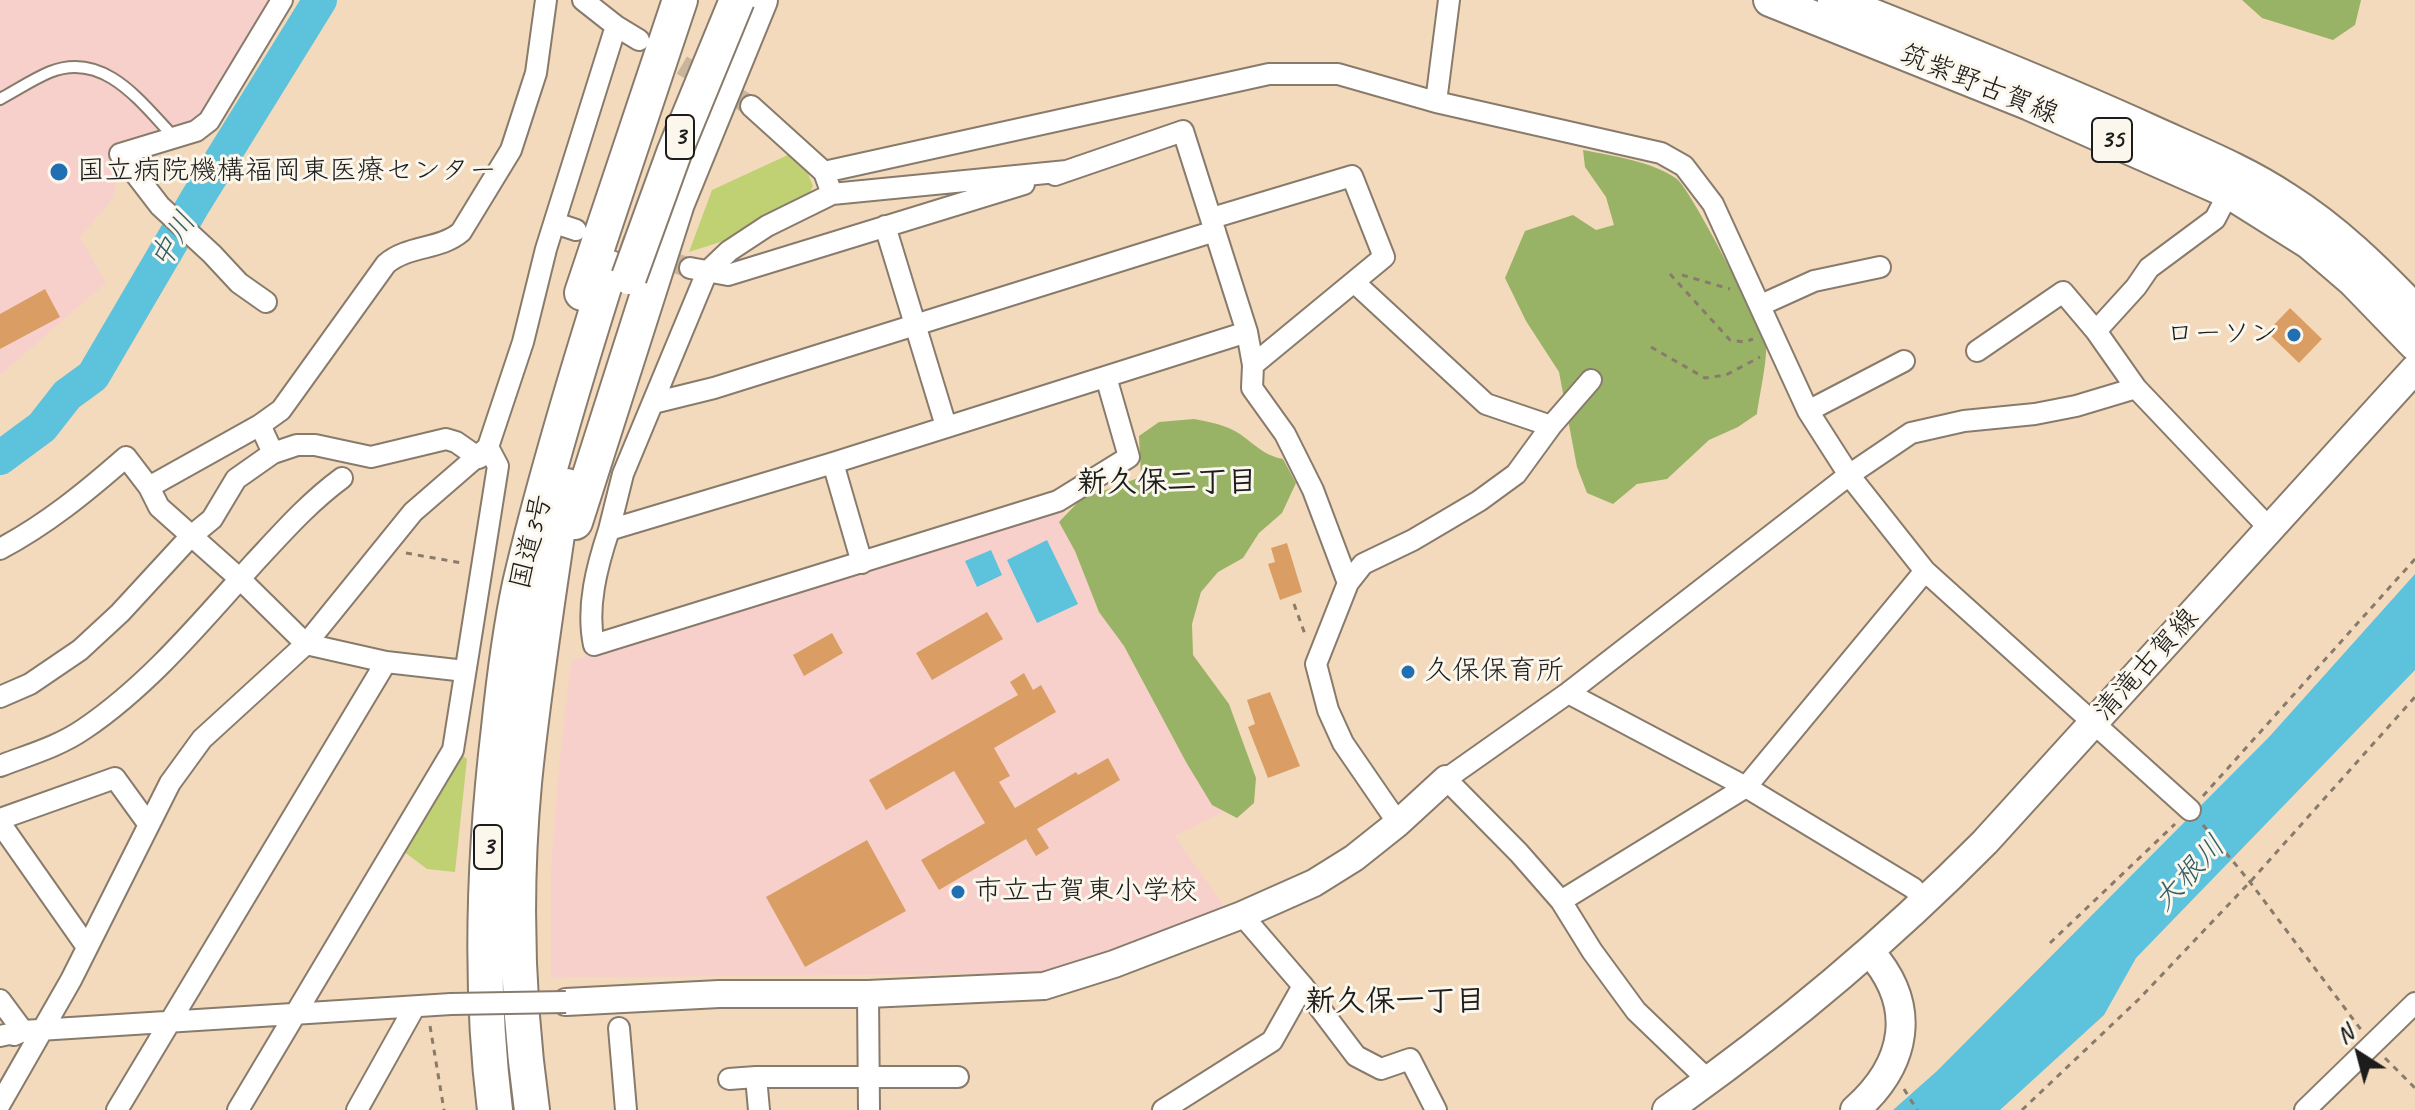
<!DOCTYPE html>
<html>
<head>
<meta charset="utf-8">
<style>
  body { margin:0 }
  #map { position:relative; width:2415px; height:1110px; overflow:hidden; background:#f4dabc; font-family:Caveat,sans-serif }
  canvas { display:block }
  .north { position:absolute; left:2319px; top:1014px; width:80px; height:80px; -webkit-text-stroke:6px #fbf7ec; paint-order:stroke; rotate:324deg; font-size:22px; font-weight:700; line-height:32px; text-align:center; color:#1c1c1c }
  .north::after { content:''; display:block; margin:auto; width:28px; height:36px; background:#1c1c1c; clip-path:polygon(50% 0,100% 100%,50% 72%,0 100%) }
</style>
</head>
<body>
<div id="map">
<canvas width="2415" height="1110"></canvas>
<div class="north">N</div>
</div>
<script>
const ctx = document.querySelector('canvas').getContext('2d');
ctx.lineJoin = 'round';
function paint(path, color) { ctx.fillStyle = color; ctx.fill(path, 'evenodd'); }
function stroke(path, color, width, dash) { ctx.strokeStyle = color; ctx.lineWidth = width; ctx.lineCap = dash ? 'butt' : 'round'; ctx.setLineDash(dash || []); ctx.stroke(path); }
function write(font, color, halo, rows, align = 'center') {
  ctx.font = font + ' Caveat,"Klee One",sans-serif'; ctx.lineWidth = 6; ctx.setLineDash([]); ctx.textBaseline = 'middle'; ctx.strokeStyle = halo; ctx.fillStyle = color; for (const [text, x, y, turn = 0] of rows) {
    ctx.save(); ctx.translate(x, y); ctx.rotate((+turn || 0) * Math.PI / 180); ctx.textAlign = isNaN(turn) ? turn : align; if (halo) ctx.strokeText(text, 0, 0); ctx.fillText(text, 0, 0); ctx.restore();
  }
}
paint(new Path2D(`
  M0 0H274L197 127 124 146 113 199 80 237 106 283 0 375Z
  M1060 507 1229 809 1175 836 1225 908 1053 973 551 978V867L560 754 571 661Z`), '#f7d0cc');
paint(new Path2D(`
  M790 154 804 164 813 186 810 192 736 237 689 252 712 190Z
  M459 753 467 759 455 872 427 869 403 851Z`), '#c0d173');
paint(new Path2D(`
  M2242 0H2361L2355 25 2333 40 2262 18Z
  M1583 150C1612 156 1652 161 1677 179 1691 190 1763 329 1766 347 1767 362 1759 397 1757 414L1738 427 1709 440 1667 479 1637 484 1613 504 1587 493 1577 467 1559 372 1526 321 1505 278 1525 231 1573 215 1596 230 1614 225 1606 197 1585 167Z
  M1194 419C1204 421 1216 423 1226 427 1250 436 1257 454 1283 459L1296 483 1282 513 1259 533 1243 558 1218 572 1201 592 1192 624 1193 655 1229 704 1256 778 1254 803 1237 818 1212 805 1186 762 1124 646 1099 612 1075 551 1059 522 1081 499 1141 477 1139 436 1159 422Z`), '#98b365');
paint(new Path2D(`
  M1047 540 1078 604 1037 623 1007 560Z
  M991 550 1002 575 977 587 965 561Z
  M2415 574V670L2136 958 2104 1015 2000 1110H1893L1937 1071 2270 736Z`), '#5dc2db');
stroke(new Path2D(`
  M0 458 42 427 67 395 93 376 195 202 320 0`), '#5dc2db', 34);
paint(new Path2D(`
  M45 289 60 317 0 349V314Z
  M2290 308 2322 339 2299 363 2267 332Z
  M1287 543 1302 592 1280 600 1268 564 1275 562 1271 548Z
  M987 612 1003 639 932 680 916 653Z
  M832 633 843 653 804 676 793 655Z
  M1024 673 1033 690 1041 685 1056 712 994 748 1010 776 999 782 1015 808 1076 772 1078 775 1108 758 1120 780 1037 829 1049 848 1036 856 1026 839 939 890 921 860 985 823 954 771 886 810 869 780 1018 695 1010 682Z
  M1270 692 1300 766 1268 778 1248 727 1255 724 1247 700Z
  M867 840 906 911 805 967 766 897Z`), '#da9e64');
stroke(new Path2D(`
  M656 50 751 106
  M592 235 690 268`), '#c9b49c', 20, [20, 10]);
const service = new Path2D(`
  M0 99C17 90 33 79 50 72 105 50 142 104 175 138`);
const minor = new Path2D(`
  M616 26 639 40
  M1436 102 1449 0
  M751 106 824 172
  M1067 171 832 194 767 226 729 251 707 272 623 474 609 530 833 463 1247 332
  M1055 175 1183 131 1247 332 1253 365 1252 388 1285 434 1313 490 1348 583 1316 664 1328 710 1343 743 1398 823
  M832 194 824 172 1269 74H1338L1436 102 1661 153 1684 166 1713 204 1808 411 1849 475 1925 571 2190 810
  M1212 218 1352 176 1384 257 1253 365
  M555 223 576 230
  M885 226 946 426
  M690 268 728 275 1024 184
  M266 302 239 283 212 254 160 206 120 154 196 131 209 121 282 0
  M1761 305 1814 281 1880 267
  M2096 331 2136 287 2149 268 2215 219 2229 192
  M1977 351 2063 292 2096 331 2136 388
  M653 403 714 388 1215 231
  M1808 411 1904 361
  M1551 426 1591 380
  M273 453 260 425 281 410 386 264C408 245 440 250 461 232L511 150 536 73 546 0
  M833 463 862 563
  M149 487 260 425
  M609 530C597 566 586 607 594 645L1058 501 1129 457 1106 377
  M0 549C47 524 86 492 126 457L149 487 159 507 240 579 306 644 386 662
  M1348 583 1363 564 1413 540 1479 501 1516 474 1551 426 1486 404 1354 282
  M1568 693 1746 787 1913 888 1926 902
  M0 697 30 684 80 650 120 613 190 537 212 519 236 479 273 453 297 445H315L371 457 446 439 456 442 479 458
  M0 766C28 755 58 747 84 729 149 685 201 622 254 563 282 533 308 503 342 478
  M0 819 115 778 149 825
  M0 823 87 947
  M1561 901 1746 787 1925 571
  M1303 986 1356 1056 1381 1069 1410 1059 1436 1110
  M868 994 869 1110
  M0 1000 23 1031 14 1035
  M619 1028 626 1110
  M0 1036 23 1031 451 1004
  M756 1077H958
  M729 1079 756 1077 759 1110
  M1709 1081 1636 1011 1592 951 1561 901 1519 853 1446 779 1568 693 1849 475 1911 433 1964 421 2035 414 2076 406 2136 388 2270 529
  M0 1104 71 980 170 783 202 739 306 644 413 512 488 447 523 342 546 249 616 26 583 0
  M117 1110 386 662 465 671
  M238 1110 453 750 498 466 488 447
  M357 1110 414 1008
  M1163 1110 1272 1041 1303 986 1242 915
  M2305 1110 2415 1003`);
const tertiary = new Path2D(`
  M566 1002 719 994H868L1044 986 1114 964 1242 915 1314 883 1354 858 1398 823 1446 779`);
const secondary = new Path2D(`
  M1667 1110C1781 1030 1887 941 1985 842L2415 369
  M1855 1110C1907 1064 1918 1006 1870 952`);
const primary = new Path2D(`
  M1770 0 2030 104 2229 192 2310 243 2353 280 2415 344
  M1834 0C1940 42 2046 84 2150 131 2196 152 2244 171 2286 199 2335 230 2375 269 2415 311`);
const trunk = new Path2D(`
  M582 293 680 0
  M575 522 677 203 760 0
  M495 1110C479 983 484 855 499 728 504 680 510 631 520 584 545 477 577 372 610 268
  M532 1110C517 1003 514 891 524 783 533 691 548 598 561 507L567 486`);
stroke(service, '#887b6c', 14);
stroke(minor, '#887b6c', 24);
stroke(tertiary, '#887b6c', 30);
stroke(secondary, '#887b6c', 32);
stroke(primary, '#887b6c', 36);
stroke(trunk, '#887b6c', 38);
stroke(new Path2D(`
  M1670 274 1730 340 1744 342 1753 339
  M1682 275 1730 289
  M1651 347 1705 378 1726 375 1760 357
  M406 553 462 563
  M1294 604 1306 637
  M2203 796 2415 559
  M2203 825 2250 882 2362 1031
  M2050 943 2175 824
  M430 1026 444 1110
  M2385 1058 2415 1088
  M1904 1089 1917 1110
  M2022 1110 2139 999 2250 882 2415 697`), '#887b6c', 3, [6, 6]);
stroke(service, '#fff', 10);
stroke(minor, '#fff', 20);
stroke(tertiary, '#fff', 26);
stroke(secondary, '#fff', 28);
stroke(primary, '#fff', 32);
stroke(trunk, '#fff', 34);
const minorBridge = new Path2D(`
  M451 1004 566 1002`);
const trunkBridge = new Path2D(`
  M629 277 674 153 737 0`);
stroke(minorBridge, '#887b6c', 24, []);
stroke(trunkBridge, '#887b6c', 38, []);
stroke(minorBridge, '#fff', 20);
stroke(trunkBridge, '#fff', 34);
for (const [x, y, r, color] of [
  [59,172,10,"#1f6fb2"],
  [2294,335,8,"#1f6fb2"],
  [1408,672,8,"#1f6fb2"],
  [958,892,8,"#1f6fb2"]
]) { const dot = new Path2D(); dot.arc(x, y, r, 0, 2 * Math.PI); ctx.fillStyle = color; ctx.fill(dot); stroke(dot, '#fbf7ec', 3); }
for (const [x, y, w] of [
  [680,137,28],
  [2112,140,40],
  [488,847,28]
]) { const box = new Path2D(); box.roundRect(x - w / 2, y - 22, w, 44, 6); ctx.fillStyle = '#fbf7ec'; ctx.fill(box); stroke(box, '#1c1c1c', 2); }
write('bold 26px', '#1c1c1c', null, [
  ["3",680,137],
  ["35",2112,140],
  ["3",488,847]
]);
write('28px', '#1c1c1c', '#fbf7ec', [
  ["筑紫野古賀線",1979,85,22],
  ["国道3号",532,542,-76],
  ["清滝古賀線",2147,665,-48]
]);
write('28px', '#1c1c1c', '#fbf7ec', [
  ["国立病院機構福岡東医療センター",77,172],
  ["ローソン",2278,335,"right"],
  ["久保保育所",1424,672],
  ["市立古賀東小学校",974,892]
], 'left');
write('italic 30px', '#365e68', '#fbf7ec', [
  ["中川",174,241,-59],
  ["大根川",2190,874,-47]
]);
write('bold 30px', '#1c1c1c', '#fbf7ec', [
  ["新久保二丁目",1167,483],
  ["新久保一丁目",1395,1002]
]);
</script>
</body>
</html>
